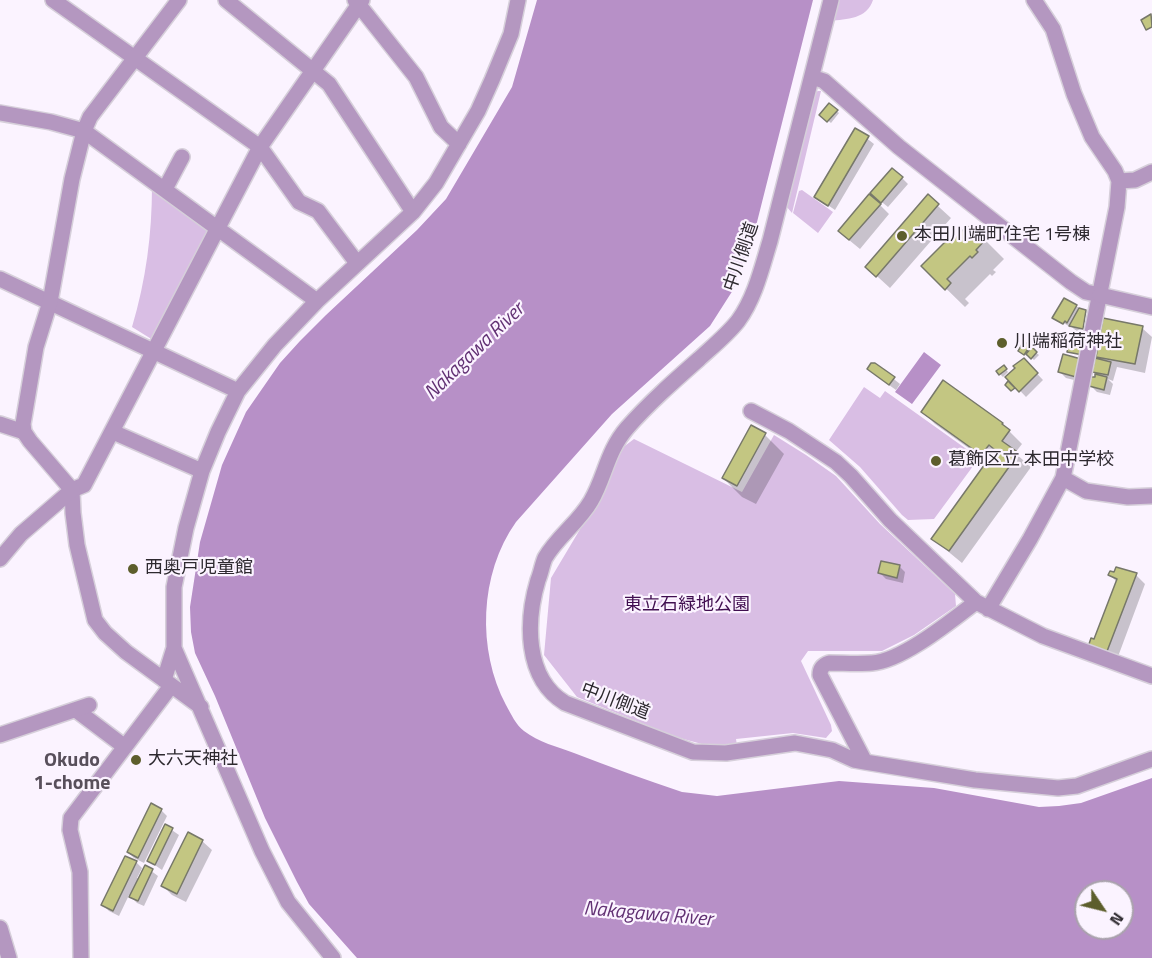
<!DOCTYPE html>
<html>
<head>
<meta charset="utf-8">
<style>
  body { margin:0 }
  #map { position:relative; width:1152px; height:958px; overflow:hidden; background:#fbf3ff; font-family:"Titillium Web",sans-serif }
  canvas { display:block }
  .north { position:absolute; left:1074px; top:880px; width:60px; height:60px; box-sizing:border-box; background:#fbf3ff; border:2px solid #a9a2ac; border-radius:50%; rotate:125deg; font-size:16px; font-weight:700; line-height:24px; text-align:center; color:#2d292f }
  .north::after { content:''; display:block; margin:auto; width:21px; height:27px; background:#5d5e2c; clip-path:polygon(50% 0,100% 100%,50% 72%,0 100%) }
</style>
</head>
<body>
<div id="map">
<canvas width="1152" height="958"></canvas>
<div class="north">N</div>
</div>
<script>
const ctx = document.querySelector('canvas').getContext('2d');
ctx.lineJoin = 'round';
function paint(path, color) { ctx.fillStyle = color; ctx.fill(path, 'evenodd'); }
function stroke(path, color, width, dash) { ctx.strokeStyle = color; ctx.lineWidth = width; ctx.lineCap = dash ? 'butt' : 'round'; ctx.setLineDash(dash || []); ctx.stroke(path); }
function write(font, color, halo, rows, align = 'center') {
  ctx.font = font + ' "Titillium Web","Noto Sans JP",sans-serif'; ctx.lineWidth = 4.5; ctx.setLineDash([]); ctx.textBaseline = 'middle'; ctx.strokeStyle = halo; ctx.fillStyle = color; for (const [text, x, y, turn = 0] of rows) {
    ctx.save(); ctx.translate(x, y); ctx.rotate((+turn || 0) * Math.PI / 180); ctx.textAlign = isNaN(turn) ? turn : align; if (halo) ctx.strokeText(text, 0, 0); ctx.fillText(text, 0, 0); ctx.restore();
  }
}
paint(new Path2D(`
  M835 0H873C867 19 847 19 830 21Z
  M818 91H821L792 213 786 206 813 93Z
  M152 186 212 228 153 340 132 327C146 280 152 234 152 186Z
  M802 190 833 212 818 233 793 213 799 191Z
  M864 387 880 398 885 391 979 458 934 519 908 520 902 515 860 467 829 440Z
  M774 435 806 455 836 476 880 524 955 594 956 606 914 635 882 651H808L801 661 831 725 832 731 826 738 793 733 736 739 737 746 713 747 676 737 577 697 544 655 551 578 601 494 620 447 622 448 634 439 742 492Z`), '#d9bee4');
paint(new Path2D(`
  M537 0H813L756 226 733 290 710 326 612 414 516 522C479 574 477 650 506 705 511 714 516 725 524 731 538 742 558 747 574 753 610 767 646 780 682 792L717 796 839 781 934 788 1039 807 1059 806 1081 803 1152 778V958H357L309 904 297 882 265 818 215 696 195 653 191 632 190 607 200 542 222 465 246 412 280 363 300 341 326 315 417 230 446 199 512 87ZM1086 892H1122V928H1086Z
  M924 352 941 365 912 404 895 392Z`), '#b790c7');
paint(new Path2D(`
  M829 105 839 113 831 123 821 114Z
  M856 130 874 144 835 210 816 197Z
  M902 178 908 184 888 207 878 199Z
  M928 197 951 218 890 288 867 267Z
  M880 205 889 214 860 249 849 240Z
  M972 227 1004 259 993 270 996 272 992 276 990 274 965 299 969 303 965 307 923 266Z
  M1065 300 1087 312 1084 315 1081 332 1076 331 1071 326 1069 329 1070 327 1059 320V322L1054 317Z
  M1142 328 1152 337 1145 373 1117 367 1113 381 1108 379 1113 384 1110 395 1097 392 1091 386 1097 374 1093 371 1103 362 1097 356Z
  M1029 347 1039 355 1034 360 1028 354 1027 356 1022 353Z
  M1064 356 1082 382 1066 378 1060 372Z
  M1024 360 1043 380 1026 397 1007 377Z
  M875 364 900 384 896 390 875 375Z
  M1004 367 1008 372 1003 377 998 372Z
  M944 382 1002 424 1022 444 1015 453 1031 467 962 563 933 539 988 462 935 424 922 411Z
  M752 427 765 435 784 454 756 504 742 497 723 478Z
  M899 566 905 572 903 583 886 579 880 573Z
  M1110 575H1136L1145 584 1116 662 1095 641 1117 582Z
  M161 810 167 816 144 863 134 858 128 852Z
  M166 826 179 835 162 870 149 861Z
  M202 841 212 850 186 902 172 895 163 886Z
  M136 862 142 868 137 878 140 879 146 867 158 876 144 906 137 903 129 895 119 916 109 911 103 905Z`), '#0003');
const building = new Path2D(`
  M1151 14 1152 27 1146 30 1141 20Z
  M829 103 838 110 827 122 819 115Z
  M855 128 869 136 828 206 814 197Z
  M892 168 903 177 881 203 870 193Z
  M869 194 881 204 849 240 838 231Z
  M928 194 939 204 876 277 865 267Z
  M972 225 986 239 976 250 978 252 972 258 970 256 947 279 951 283 945 290 921 266 949 238Z
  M1064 298 1077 305 1067 323 1065 321 1063 324 1052 318Z
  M1079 308 1086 310 1083 329 1069 326Z
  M1103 318 1143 326 1135 364 1096 357Z
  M1024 341 1030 346 1024 355 1018 351Z
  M1069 341 1085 344 1083 355 1067 352Z
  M1032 347 1037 352 1031 359 1026 354Z
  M1063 354 1081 359 1076 377 1058 372Z
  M1024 358 1038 373 1019 392 1005 377 1015 368 1013 366Z
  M1095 358 1111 362 1108 375 1092 372Z
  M871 363H875L895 377 889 385 867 369Z
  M1004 365 1007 369 999 375 996 371Z
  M1095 374 1107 377 1104 390 1089 386 1091 377H1095Z
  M943 380 1003 423 1002 424 1010 430 1002 441 1019 453 949 551 931 539 995 450 989 445 981 455 921 412Z
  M1008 381 1015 388 1011 391 1005 385Z
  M751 425 766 433 737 486 722 478Z
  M881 561 900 565 897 578 878 573Z
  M1116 567 1137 573 1106 654 1088 647 1091 638 1094 639 1117 579 1108 575 1110 571 1114 572Z
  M151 803 162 809 138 858 127 852Z
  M165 824 173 828 155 865 147 861Z
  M188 832 203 840 177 894 161 886Z
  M125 856 137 861 113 911 101 905Z
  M145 865 153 869 138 901 129 897Z`);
paint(building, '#c3c682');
stroke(building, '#77786a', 1.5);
const minor = new Path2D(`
  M53 0 260 147 299 202 318 211 357 263
  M226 0 329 84 413 212
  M355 0 416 77 441 127 459 144
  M831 0 770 241C762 267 755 298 738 321 727 335 712 347 699 359 674 381 649 403 627 428 607 451 605 477 591 501 579 522 557 537 545 558 542 565 541 573 538 580 526 620 524 678 565 703L693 752 726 753 795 743 832 750 854 760 865 762 975 780 1058 788 1077 786 1152 759
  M812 77 824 81 899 147 1071 282 1086 292 1100 295
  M0 113 51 122 84 131 317 301
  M1119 181 1135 180 1152 172
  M165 189 182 157
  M0 279 238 391
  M751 411 789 431 836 462 851 476 890 520 976 602 1043 636 1152 676
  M0 424 24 432
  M113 432 202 471
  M1063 478 1086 491 1128 497 1152 496
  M988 609 1030 539 1063 478 1117 207 1119 181 1115 171 1092 137 1074 94 1053 29 1034 0
  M164 680 174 648
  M201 707 126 652 105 633 95 620 77 545 73 513 72 490 84 485 260 147 362 0
  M76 710 125 747
  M865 762 820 675C820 668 823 665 829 663 843 663 858 664 872 663 902 661 951 621 976 602
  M81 958 80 872 70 830 71 818 171 686
  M333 958 288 902 262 851 174 648V587L186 528 202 471 218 432 238 391 275 345 317 301 413 212 436 183 478 111 492 80 511 34 518 0`);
const tertiary = new Path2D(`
  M1100 295 1152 307
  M0 559 21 534 72 490 30 441 24 432 23 424 36 347 50 302 72 179 84 131 90 117 179 0
  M0 735 89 705
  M0 928 9 958`);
stroke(minor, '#d6cfda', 18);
stroke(tertiary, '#d6cfda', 18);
stroke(minor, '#b497c0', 15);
stroke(tertiary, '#b497c0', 15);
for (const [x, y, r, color] of [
  [902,236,6,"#5d5e2c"],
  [1002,343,6,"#5d5e2c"],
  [936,461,6,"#5d5e2c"],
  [133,569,6,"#5d5e2c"],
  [136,760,6,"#5d5e2c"]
]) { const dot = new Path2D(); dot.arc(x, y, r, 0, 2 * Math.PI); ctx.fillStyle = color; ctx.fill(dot); stroke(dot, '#fbf3ff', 2); }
write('18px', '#2d292f', '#fbf3ff', [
  ["本田川端町住宅 1号棟",914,236],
  ["川端稲荷神社",1014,343],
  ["葛飾区立 本田中学校",948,461],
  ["西奥戸児童館",145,569],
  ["大六天神社",148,760]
], 'left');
write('18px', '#2d292f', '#fbf3ff', [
  ["中川側道",742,257,-71],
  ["中川側道",615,702,21]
]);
write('18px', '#400e50', '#fbf3ff', [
  ["東立石緑地公園",687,606]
]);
write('italic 20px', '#623174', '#fbf3ff', [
  ["Nakagawa River",475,352,-44],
  ["Nakagawa River",648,915,5]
]);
write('bold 20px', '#584f5b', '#fbf3ff', [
  ["Okudo",72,761],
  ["1-chome",72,784]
]);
</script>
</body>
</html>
